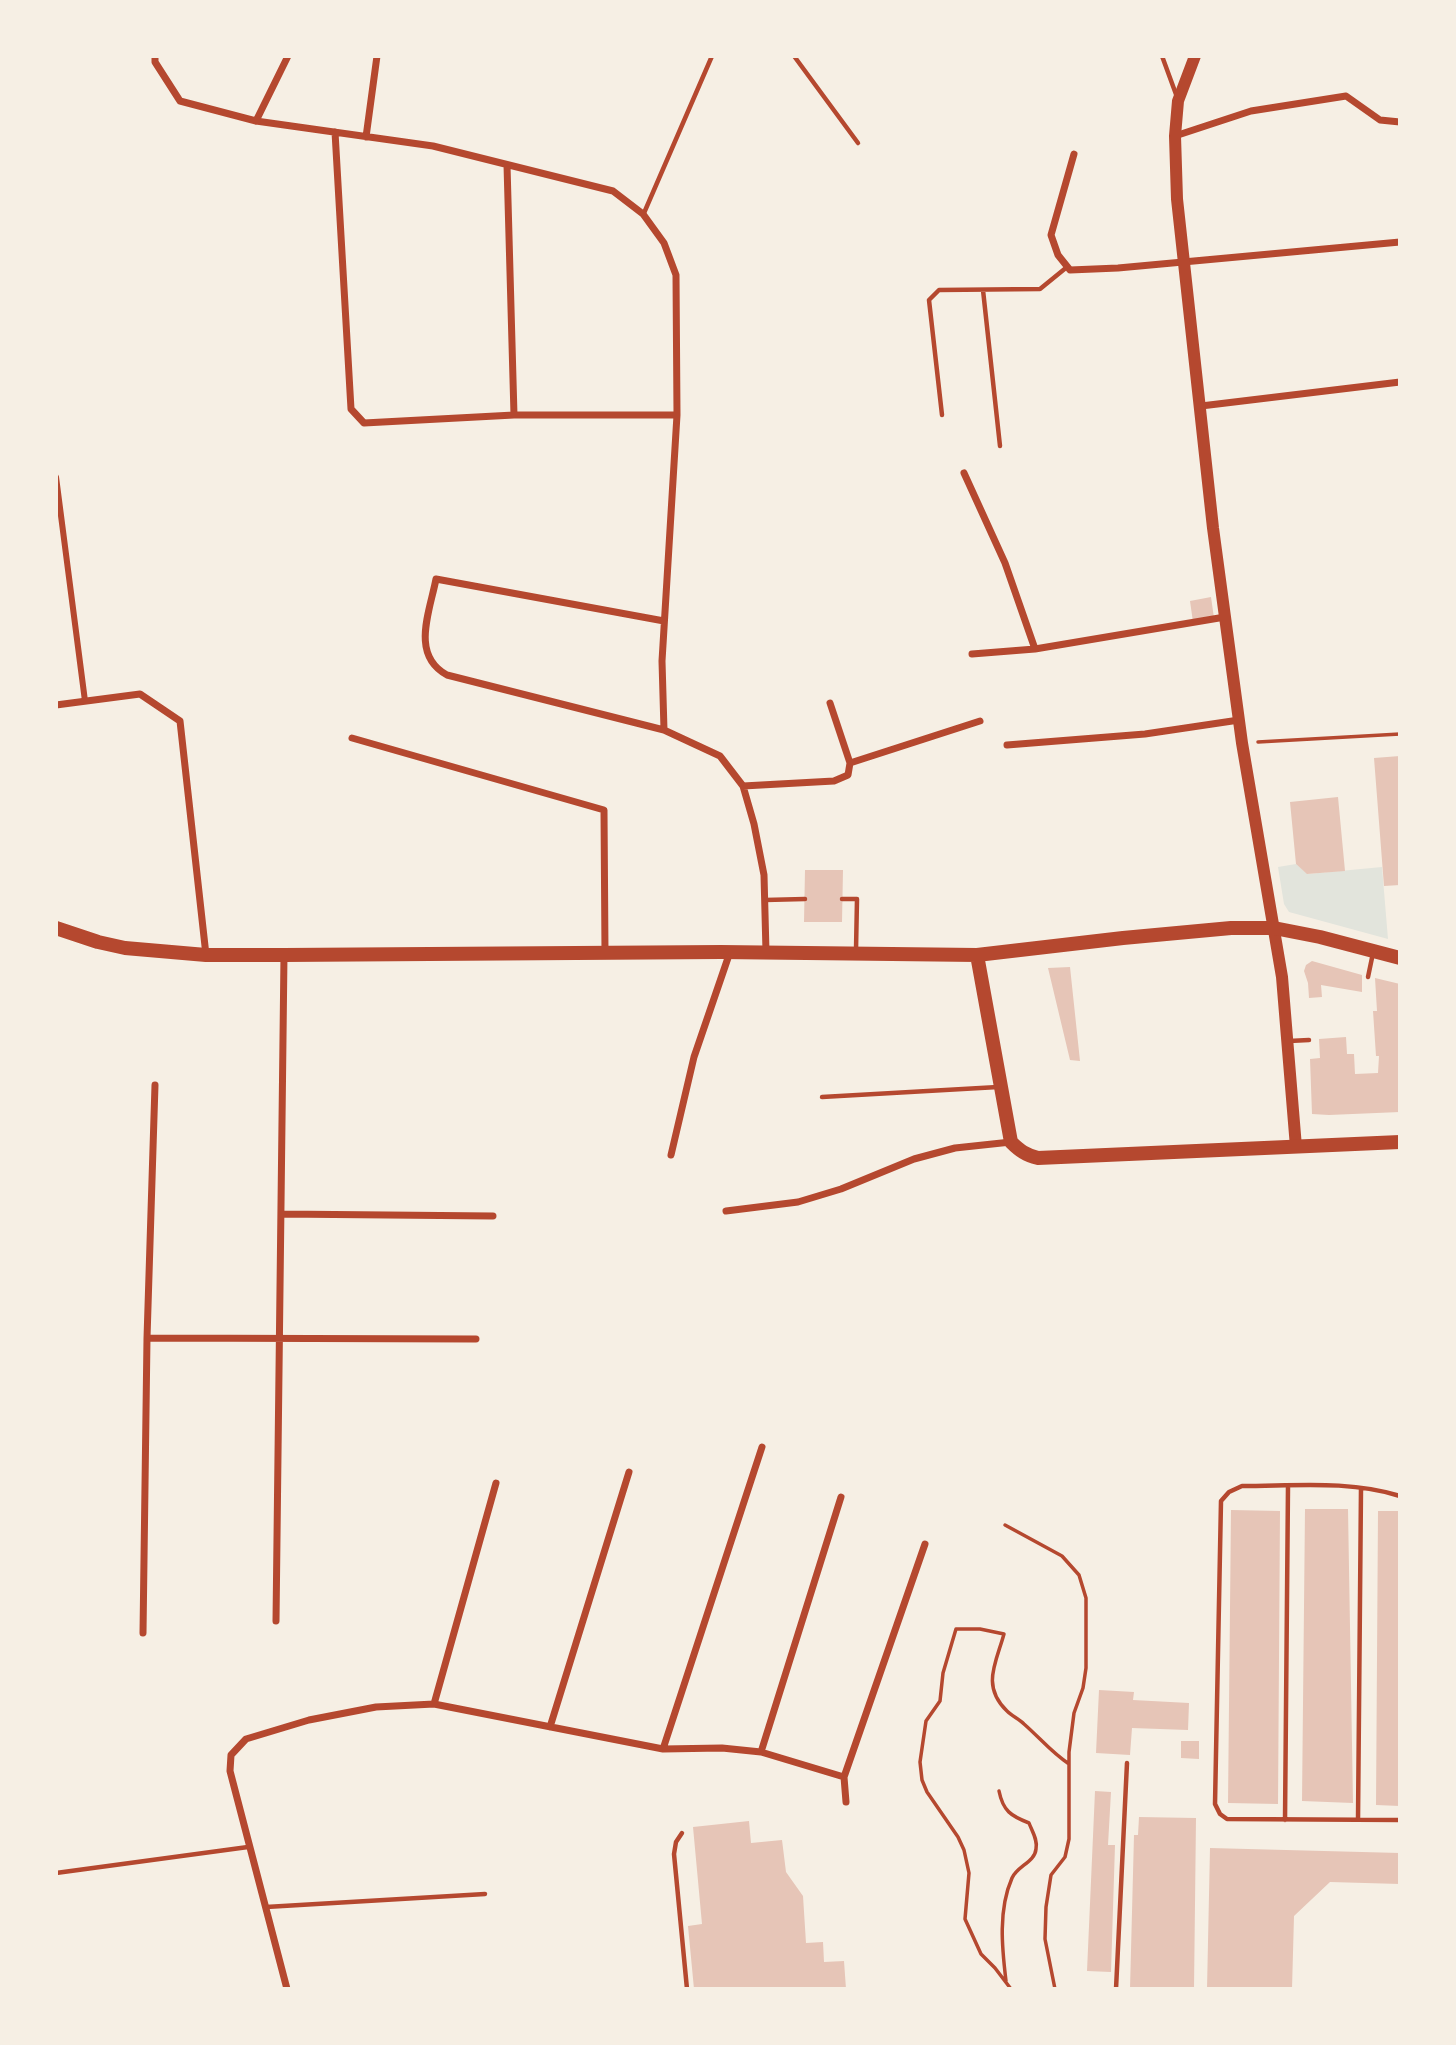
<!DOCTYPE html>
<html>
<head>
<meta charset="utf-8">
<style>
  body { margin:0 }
  #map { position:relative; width:1456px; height:2045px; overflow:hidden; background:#f6efe4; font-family:Montserrat,sans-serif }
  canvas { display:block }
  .frame { position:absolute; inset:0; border:58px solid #f6efe4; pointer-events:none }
</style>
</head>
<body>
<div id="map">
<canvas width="1456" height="2045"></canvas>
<div class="frame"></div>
</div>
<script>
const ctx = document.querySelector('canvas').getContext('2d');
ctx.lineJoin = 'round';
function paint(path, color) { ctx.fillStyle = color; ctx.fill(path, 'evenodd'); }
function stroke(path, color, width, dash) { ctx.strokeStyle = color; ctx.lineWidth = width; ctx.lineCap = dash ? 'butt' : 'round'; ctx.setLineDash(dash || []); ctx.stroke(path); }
paint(new Path2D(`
  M1296 864 1308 874 1382 867 1388 939 1289 912 1284 904 1278 867Z`), '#e2e4dc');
paint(new Path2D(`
  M1211 597 1214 618 1193 622 1190 601Z
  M1400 756V885L1384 886 1374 758Z
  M1338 797 1345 871 1307 874 1296 864 1290 802Z
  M805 870H843L842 922H804Z
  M1312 961 1362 975V992L1321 985 1322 997 1309 998 1308 983 1304 971 1306 965Z
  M1070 967 1080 1061 1070 1060 1048 968Z
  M1375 978 1400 984V1112L1329 1115 1312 1114 1310 1059 1320 1058 1319 1039 1346 1037 1347 1054H1354L1355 1074 1378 1073 1379 1056H1376L1373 1011H1377Z
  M1305 1509H1348L1353 1803 1302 1801Z
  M1231 1510 1280 1511 1278 1804 1228 1803Z
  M1378 1511H1400V1806L1376 1805Z
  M1099 1690 1134 1692 1133 1700 1189 1703 1188 1730 1132 1728 1130 1755 1096 1753Z
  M1181 1741H1199V1759L1181 1758Z
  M1095 1791 1111 1792 1108 1845H1115L1111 1972 1087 1971Z
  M1139 1817 1196 1818 1194 1989H1130L1134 1835H1138Z
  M749 1821 751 1843 782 1840 786 1872 803 1896 806 1943 823 1942 824 1962 844 1961 846 1989H694L688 1926 702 1924 693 1827Z
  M1210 1848 1400 1853V1884L1330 1882 1294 1916 1292 1989H1207Z`), '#e6c5b7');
stroke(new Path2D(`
  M1258 742 1400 734
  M1005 1525 1062 1556 1079 1575 1086 1598V1668L1083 1688 1074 1713 1069 1752V1839L1065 1857 1051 1875 1046 1907 1045 1939 1055 1989
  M999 1791C1003 1811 1011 1816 1029 1823 1032 1831 1038 1840 1036 1849 1035 1862 1017 1866 1012 1878 998 1910 1002 1948 1006 1981
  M1011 1989 995 1968 981 1954 965 1919 969 1873 964 1850 958 1837 927 1792 922 1780 920 1762 926 1721 940 1701 943 1673 956 1629H980L1004 1634C996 1663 981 1686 1007 1711 1012 1716 1019 1719 1024 1724 1040 1738 1052 1753 1069 1764`), '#b5482f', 3.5);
stroke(new Path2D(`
  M794 56 858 143
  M1162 56 1177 97
  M644 213 712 56
  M983 290 1000 446
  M942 415 929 300 939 290 1040 289 1067 267
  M842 899H857L856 950
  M765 900 805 899
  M1368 977 1373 953
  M1289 1041 1309 1040
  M822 1097 998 1087
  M1400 1496C1350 1480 1294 1486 1242 1486L1229 1492 1221 1501 1215 1804 1220 1814 1227 1819 1400 1820
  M1285 1820 1288 1486
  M1358 1820 1361 1488
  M682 1833 676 1842 674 1854 687 1989
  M56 1873 248 1847
  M266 1907 485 1894
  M1116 1989 1127 1763`), '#b5482f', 4.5);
stroke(new Path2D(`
  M56 477 85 701`), '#b5482f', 6);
stroke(new Path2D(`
  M155 56V62L180 101 256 121 433 146 613 191 643 214 664 243 676 275 677 415 662 661 664 730
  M256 121 288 56
  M335 132 351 409 364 423 514 415H677
  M1175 136 1251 111 1346 96 1380 120 1400 122
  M366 137 377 56
  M1074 154 1051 235 1058 255 1070 270 1118 268 1400 242
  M507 165 514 415
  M1201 406 1400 382
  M964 473 1005 563 1035 649
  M664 621 436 579C430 611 410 655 447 675L664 730 720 756 743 786 754 824 764 875 766 952
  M972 654 1035 649 1225 617
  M56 705 140 694 180 721 206 955
  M352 738 604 810 605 953
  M1007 745 1145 734 1239 720
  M850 763 980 721
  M743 786 834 781 848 775 850 763 830 703
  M671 1155 694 1057 730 952
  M726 1211 798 1202 841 1189 914 1159 955 1148 1011 1142
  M281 1214 493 1216
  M147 1338 476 1339
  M276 1621 284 955
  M143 1633 147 1338 155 1085
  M434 1704 496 1483
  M550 1727 629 1472
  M663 1749 762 1447
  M761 1752 841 1497
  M844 1777 925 1544
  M287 1989 230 1771 231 1755 246 1739 309 1720 376 1707 434 1704 663 1749 722 1748 761 1752 844 1777 846 1802`), '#b5482f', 7);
stroke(new Path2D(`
  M1195 56 1178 101 1175 136 1177 199 1213 528 1242 743 1282 977 1296 1147`), '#b5482f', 12);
stroke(new Path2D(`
  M56 928 98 942 125 948 206 955H284L721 952 977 955 1123 938 1231 928H1274L1320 937 1400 958
  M977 955 1011 1142C1020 1151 1026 1155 1038 1158L1400 1142`), '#b5482f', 14);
</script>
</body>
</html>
